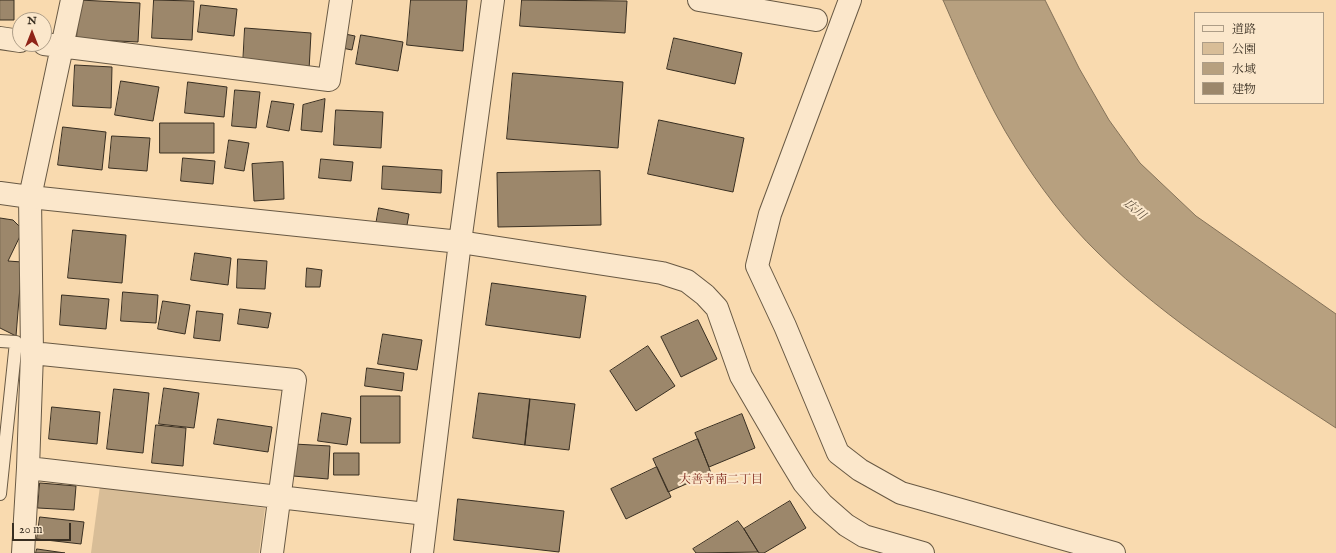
<!DOCTYPE html>
<html>
<head>
<meta charset="utf-8">
<style>
  body { margin:0 }
  #map { position:relative; width:1336px; height:553px; overflow:hidden; background:#f9daaf; font-family:"IM FELL English","Noto Serif JP",serif }
  canvas { display:block }
  .legend { position:absolute; left:1194px; top:12px; width:130px; height:92px; box-sizing:border-box; background:#fbe7cb; border:1px solid #ad9d87; margin:0; padding:5px 7px; list-style:none; font-size:12px; color:#382e21 }
  .legend li { display:flex; align-items:center; gap:8px; height:20px }
  .legend b { width:20px; border:1px solid #ad9d87 }
  .north { position:absolute; left:12px; top:12px; width:40px; height:40px; box-sizing:border-box; background:#fbe7cb; border:1px solid #ad9d87; border-radius:50%; rotate:0deg; font-size:11px; font-weight:700; line-height:16px; text-align:center; color:#382e21 }
  .north::after { content:''; display:block; margin:auto; width:14px; height:18px; background:#8f2418; clip-path:polygon(50% 0,100% 100%,50% 72%,0 100%) }
  .scale { position:absolute; left:12px; top:523px; width:59px; height:18px; box-sizing:border-box; border:2px solid #382e21; border-top:0; padding-left:5px; font-size:12px; line-height:14px; white-space:nowrap; color:#382e21; -webkit-text-stroke:3px #fbe7cb; paint-order:stroke }
</style>
</head>
<body>
<div id="map">
<canvas width="1336" height="553"></canvas>
<ul class="legend">
<li><b style="height:5px;background:#fbe7cb"></b>道路</li>
<li><b style="height:11px;background:#d8bd97"></b>公園</li>
<li><b style="height:11px;background:#b7a07f"></b>水域</li>
<li><b style="height:11px;background:#9c876b"></b>建物</li>
</ul>
<div class="north">N</div>
<div class="scale">20 m</div>
</div>
<script>
const ctx = document.querySelector('canvas').getContext('2d');
ctx.lineJoin = 'round';
function paint(path, color) { ctx.fillStyle = color; ctx.fill(path, 'evenodd'); }
function stroke(path, color, width, dash) { ctx.strokeStyle = color; ctx.lineWidth = width; ctx.lineCap = dash ? 'butt' : 'round'; ctx.setLineDash(dash || []); ctx.stroke(path); }
function write(font, color, halo, rows, align = 'center') {
  ctx.font = font + ' "IM FELL English","Noto Serif JP",serif'; ctx.lineWidth = 4; ctx.setLineDash([]); ctx.textBaseline = 'middle'; ctx.strokeStyle = halo; ctx.fillStyle = color; for (const [text, x, y, turn = 0] of rows) {
    ctx.save(); ctx.translate(x, y); ctx.rotate((+turn || 0) * Math.PI / 180); ctx.textAlign = isNaN(turn) ? turn : align; if (halo) ctx.strokeText(text, 0, 0); ctx.fillText(text, 0, 0); ctx.restore();
  }
}
paint(new Path2D(`
  M100 486 265 508 259 553H91Z`), '#d8bd97');
const water = new Path2D(`
  M943 0H1045L1079 68 1109 120 1140 163 1196 216 1336 314V428C1254 374 1169 323 1098 253 1067 223 1039 186 1016 149 986 102 965 50 943 0Z`);
paint(water, '#b7a07f');
stroke(water, '#847259', 1);
const building = new Path2D(`
  M0 0H14V20H0Z
  M79 0 140 3 138 42 77 39Z
  M154 0 194 1 192 40 152 38Z
  M411 0H467L463 51 407 45Z
  M522 0 627 1 625 33 520 26Z
  M201 5 237 9 234 36 198 32Z
  M245 28 311 33 309 70 243 65Z
  M345 34 355 36 352 50 342 48Z
  M361 35 403 42 398 71 356 64Z
  M674 38 742 53 735 84 667 69Z
  M75 65 112 67 111 108 73 106Z
  M513 73 623 82 618 148 507 139Z
  M121 81 159 87 153 121 115 115Z
  M188 82 227 87 224 117 185 113Z
  M235 90 260 92 256 128 232 126Z
  M325 99 322 132 301 130 303 105Z
  M272 101 294 104 289 131 267 127Z
  M336 110 383 112 381 148 334 145Z
  M659 120 744 138 733 192 648 174Z
  M160 123H214V153H160Z
  M63 127 106 132 102 170 58 165Z
  M112 136 150 138 147 171 109 168Z
  M229 140 249 143 244 171 225 168Z
  M183 158 215 161 213 184 181 181Z
  M321 159 353 162 351 181 319 178Z
  M283 162 284 199 254 201 252 164Z
  M383 166 442 170 441 193 382 189Z
  M600 171 601 225 498 227 497 173Z
  M379 208 409 214 405 236 375 230Z
  M0 218 13 220 23 230 8 261 22 262 16 336 0 328Z
  M73 230 126 235 122 283 68 278Z
  M195 253 231 258 228 285 191 280Z
  M238 259 267 261 265 289 237 288Z
  M307 268 322 270 320 287H306Z
  M492 283 586 296 580 338 486 325Z
  M123 292 158 295 156 323 121 321Z
  M62 295 109 299 106 329 60 325Z
  M163 301 190 305 185 334 158 329Z
  M240 309 271 313 268 328 238 324Z
  M197 311 223 314 220 341 194 338Z
  M698 320 717 359 681 377 661 337Z
  M383 334 422 340 417 370 378 364Z
  M648 346 675 386 636 411 610 371Z
  M367 368 404 373 402 391 365 386Z
  M164 388 199 393 194 428 159 424Z
  M114 389 149 393 143 453 107 449Z
  M479 393 530 399 525 445 473 438Z
  M361 396H400V443H361Z
  M530 399 575 404 569 450 525 445Z
  M52 407 100 412 97 444 49 439Z
  M322 413 351 418 347 445 318 441Z
  M742 414 755 448 709 467 695 433Z
  M218 419 272 427 268 452 214 444Z
  M156 425 186 428 183 466 152 463Z
  M698 439 711 473 668 492 653 459Z
  M294 444 330 446 328 479 293 476Z
  M334 453H359V475H334Z
  M657 467 671 497 626 519 611 489Z
  M40 483 76 486 74 510 38 508Z
  M458 499 564 511 559 552 454 540Z
  M790 501 806 528 764 553H759L744 529Z
  M40 517 84 522 81 544 37 539Z
  M738 521 744 529 758 552 696 553 693 549Z
  M37 549 65 553H36Z`);
paint(building, '#9c876b');
stroke(building, '#382e21', 1);
const service = new Path2D(`
  M0 341 16 342 0 494`);
const minor = new Path2D(`
  M699 0 816 20
  M850 0 770 214 757 266 785 326 838 453 860 470 901 493 1114 553
  M0 38 20 41
  M44 44 329 80 341 0
  M0 193 30 197
  M460 242 662 273 687 281 705 295 717 308 741 376 787 455 804 483 822 504 846 525 864 536 923 553
  M32 353 295 380 272 553
  M28 468 426 514
  M23 553 28 468 32 353 30 197 72 0`);
const tertiary = new Path2D(`
  M30 197 460 242
  M422 553 460 242 493 0`);
stroke(service, '#685944', 14);
stroke(minor, '#685944', 24);
stroke(tertiary, '#685944', 24);
stroke(service, '#fbe7cb', 12);
stroke(minor, '#fbe7cb', 22);
stroke(tertiary, '#fbe7cb', 22);
write('italic 12px', '#584a38', '#fbe7cb', [
  ["広川",1134,210,40]
]);
write('12px', '#7a1f14', '#fbe7cb', [
  ["大善寺南二丁目",721,481]
]);
</script>
</body>
</html>
